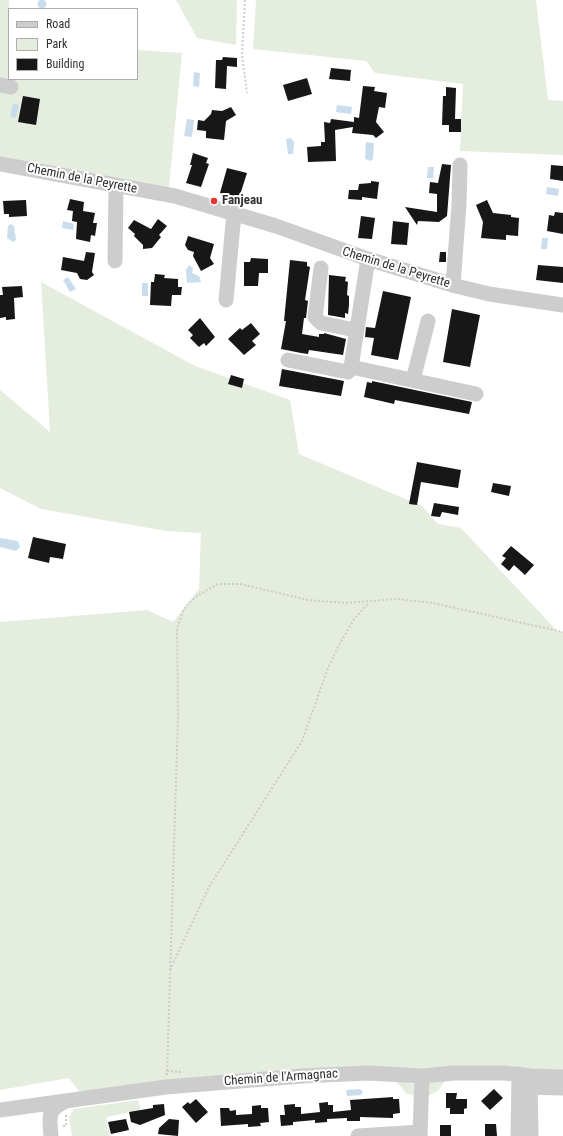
<!DOCTYPE html>
<html>
<head>
<meta charset="utf-8">
<style>
  body { margin:0 }
  #map { position:relative; width:563px; height:1136px; overflow:hidden; background:#fff; font-family:"Roboto Condensed",sans-serif }
  canvas { display:block }
  .legend { position:absolute; left:8px; top:8px; width:130px; height:72px; box-sizing:border-box; background:#fff; border:1px solid #acacac; margin:0; padding:5px 7px; list-style:none; font-size:12px; color:#303030 }
  .legend li { display:flex; align-items:center; gap:8px; height:20px }
  .legend b { width:20px; border:1px solid #acacac }
</style>
</head>
<body>
<div id="map">
<canvas width="563" height="1136"></canvas>
<ul class="legend">
<li><b style="height:5px;background:#cdcdcd"></b>Road</li>
<li><b style="height:11px;background:#e5edde"></b>Park</li>
<li><b style="height:11px;background:#171717"></b>Building</li>
</ul>
</div>
<script>
const ctx = document.querySelector('canvas').getContext('2d');
ctx.lineJoin = 'round';
function paint(path, color) { ctx.fillStyle = color; ctx.fill(path, 'evenodd'); }
function stroke(path, color, width, dash) { ctx.strokeStyle = color; ctx.lineWidth = width; ctx.lineCap = dash ? 'butt' : 'round'; ctx.setLineDash(dash || []); ctx.stroke(path); }
function write(font, color, halo, rows, align = 'center') {
  ctx.font = font + ' "Roboto Condensed",sans-serif'; ctx.lineWidth = 4; ctx.setLineDash([]); ctx.textBaseline = 'middle'; ctx.strokeStyle = halo; ctx.fillStyle = color; for (const [text, x, y, turn = 0] of rows) {
    ctx.save(); ctx.translate(x, y); ctx.rotate((+turn || 0) * Math.PI / 180); ctx.textAlign = isNaN(turn) ? turn : align; if (halo) ctx.strokeText(text, 0, 0); ctx.fillText(text, 0, 0); ctx.restore();
  }
}
paint(new Path2D(`
  M0 0H9V79H137V50L182 53 169 187 123 181 0 158Z
  M176 0H237L236 45 197 38Z
  M256 0H536L548 100 563 101V155L460 151 463 84 375 73 366 61 253 49Z
  M41 282 195 366 290 400 299 454 422 506 438 524 461 528 557 631 563 632V1074L411 1076 84 1098 69 1078 0 1090V622L147 610 173 622 199 589 201 533 166 531 41 509 0 488V390L50 432Z
  M395 1080 414 1084 415 1096 406 1093Z
  M446 1080 438 1091 428 1096V1083Z
  M138 1100 141 1110 106 1117 110 1136H72L69 1117 74 1109Z`), '#e5edde');
paint(new Path2D(`
  M37.5 4a4.5 4.5 0 1 1 9 0a4.5 4.5 0 1 1-9 0Z
  M194 72 200 73 199 87 193 86Z
  M13 103 19 105 16 118 10 117Z
  M337 105 352 107 351 114 336 112Z
  M187 119 194 120 192 137 184 136Z
  M291 138 294 142 293 154H288L286 139Z
  M366 142 374 143 373 159 371 161 365 159Z
  M428 167H434L433 178H427Z
  M547 187 559 189 558 196 546 194Z
  M63 221 74 224 73 230 62 228Z
  M11 224 14 226 16 240 13 242 7 238 8 226Z
  M542 238H548L547 249H541Z
  M189 265 193 268 192 273 199 276 201 282 187 283 186 270Z
  M68 277 76 289 70 292 63 280Z
  M142 283H148V296H142Z
  M0 538 18 541 20 547 16 551 0 547Z
  M360 1089 363 1092 361 1095 347 1096 346 1090Z`), '#cadded');
paint(new Path2D(`
  M223 57 237 58V67L227 66 226 89 215 88 216 60H222Z
  M331 68 351 70 350 81 329 79Z
  M307 78 312 94 288 101 283 85Z
  M363 86 375 87 374 91 387 93 385 108 379 107 376 122 384 132 376 138 373 135 352 133 353 127 335 130 336 161 308 162 307 147 321 146V142H325L324 122 330 123 331 119 354 122V117L359 118Z
  M446 87 456 88 455 119H461V132H449V125H442L443 96H446Z
  M23 96 40 99 36 125 18 122Z
  M231 107 236 115 226 121 224 140 206 138V131L197 130 198 120 204 121 211 114 212 110 222 111Z
  M193 153 208 158 206 163 209 164 201 187 186 183 192 165H190Z
  M442 164 451 165 447 216 439 222 418 221 417 225 405 207 437 212V194L429 193 430 182 438 183Z
  M551 165 563 166V181L550 179Z
  M227 168 247 173 239 198 220 193Z
  M371 181 379 182 377 199 362 197V200L348 199 349 190H358L359 184 371 183Z
  M70 199 84 202 83 211 95 213 93 223H97L95 236 91 235 90 242 76 239 77 222 72 221 73 211 67 210Z
  M26 200 27 216 9 217V214H4L3 201Z
  M487 200 493 213 511 215V217L519 218 518 236 506 235V240L481 238 483 222 476 205Z
  M555 212 563 213V234L547 231 549 215 554 216Z
  M361 216 375 218 372 239 358 238Z
  M158 219 167 226 159 235 161 237 152 248 143 249V245L134 236 135 234 128 228 134 220 151 229Z
  M393 221 409 223 407 245 391 244Z
  M188 236 214 244 210 258 214 264 201 271 193 256 194 252 188 250 185 245Z
  M86 252 95 253 92 272 94 275 87 280 80 279 77 273 61 270 63 257 84 261Z
  M440 252H446V262H439Z
  M251 258 268 259V273H259L258 286H244V262H250Z
  M290 260 307 262V266L310 267 305 300 308 301 306 318H304L302 334 319 337V334H324V333L346 339 343 355 309 350 308 354 301 353 281 349 286 321H284Z
  M538 265 563 267V283L536 280Z
  M155 274 165 275 164 278 178 279V287H182L181 295H172L171 306 150 305 151 282H154Z
  M329 275 346 277 345 281 348 282 347 295 349 296V305L348 314 345 313V318L328 315Z
  M22 286 23 297 14 298 15 319 6 320V317L0 318V295H3L2 287Z
  M383 291 411 297 398 360 371 355 374 338 365 337 366 327 375 328Z
  M452 309 480 315 470 367 443 362Z
  M200 318 215 337 206 346 204 343 199 347 190 338 193 335 188 330Z
  M251 323 260 334 252 341 256 345 244 355 228 339 240 328 242 330Z
  M282 369 344 381 341 396 279 386Z
  M231 375 244 379 242 388 228 384Z
  M372 381 472 402 469 414 395 400 394 404 364 397 367 382 372 383Z
  M417 462 461 470 458 488 421 482 417 505 409 504Z
  M493 483 511 486 509 496 491 492Z
  M434 503 459 507 458 515 442 512 440 517 431 516Z
  M33 537 66 544 63 559 50 557 49 563 28 558Z
  M511 546 534 565 525 575 514 565 509 571 501 564 506 558 502 556Z
  M494 1089 503 1098 490 1110 481 1101Z
  M446 1093H457L456 1099H467V1108L464 1109V1114H450V1108H446Z
  M393 1097V1099H399L400 1113 393 1114V1118L360 1117V1121H347V1118L327 1119V1122L315 1123V1120L293 1122V1125L281 1126 280 1115H285L284 1105 295 1104V1107H301V1114L320 1112 319 1103 328 1102V1105H333V1112L351 1110 350 1100Z
  M196 1099 208 1112 196 1123 182 1107 188 1102 190 1104Z
  M164 1104 165 1115 140 1125 131 1122 129 1112 153 1108V1105Z
  M261 1105V1108H268L269 1122 260 1123 261 1126 248 1127V1124L221 1126 220 1108H229L230 1111 236 1110V1115L252 1114V1106Z
  M126 1119 129 1130 111 1134 108 1122Z
  M169 1119 179 1120 178 1136 158 1134 159 1128Z
  M485 1124H496L497 1136H485Z
  M440 1125H451V1136H440Z`), '#171717');
stroke(new Path2D(`
  M245 0 242 55 247 93
  M170 970 209 887 302 741 328 668 338 647 354 619 369 603
  M167 1071 182 1072
  M167 1075 178 716 177 629 183 611 187 605 197 596 218 584H240L308 600 345 603 396 599 433 603 563 632
  M63 1126H66V1115`), '#cdcdcd', 2, [2, 2]);
stroke(new Path2D(`
  M0 85 11 87
  M0 164 175 196 276 226 368 259 456 286 489 294 563 305
  M368 259 351 367 476 394
  M115 261 116 186
  M321 268 315 317 321 323 355 330
  M453 285 459 205 460 165
  M226 300 234 213
  M288 360 348 372 351 367
  M413 380 428 321
  M530 1076 531 1136
  M519 1087 563 1088
  M0 1110 166 1087 302 1076 368 1073 422 1076 454 1073H505L530 1076 563 1077
  M51 1136C50 1117 46 1111 64 1102
  M358 1136 420 1132
  M420 1136 422 1076
  M518 1136 519 1074`), '#cdcdcd', 15);
for (const [x, y, r, color] of [
  [214,201,4,"#e93331"]
]) { const dot = new Path2D(); dot.arc(x, y, r, 0, 2 * Math.PI); ctx.fillStyle = color; ctx.fill(dot); stroke(dot, '#fff', 1.5); }
write('13px', '#303030', '#fff', [
  ["Chemin de la Peyrette",82,179,11],
  ["Chemin de la Peyrette",396,268,17],
  ["Chemin de l'Armagnac",281,1078,-4]
]);
write('bold 13px', '#303030', '#fff', [
  ["Fanjeau",222,201]
], 'left');
</script>
</body>
</html>
